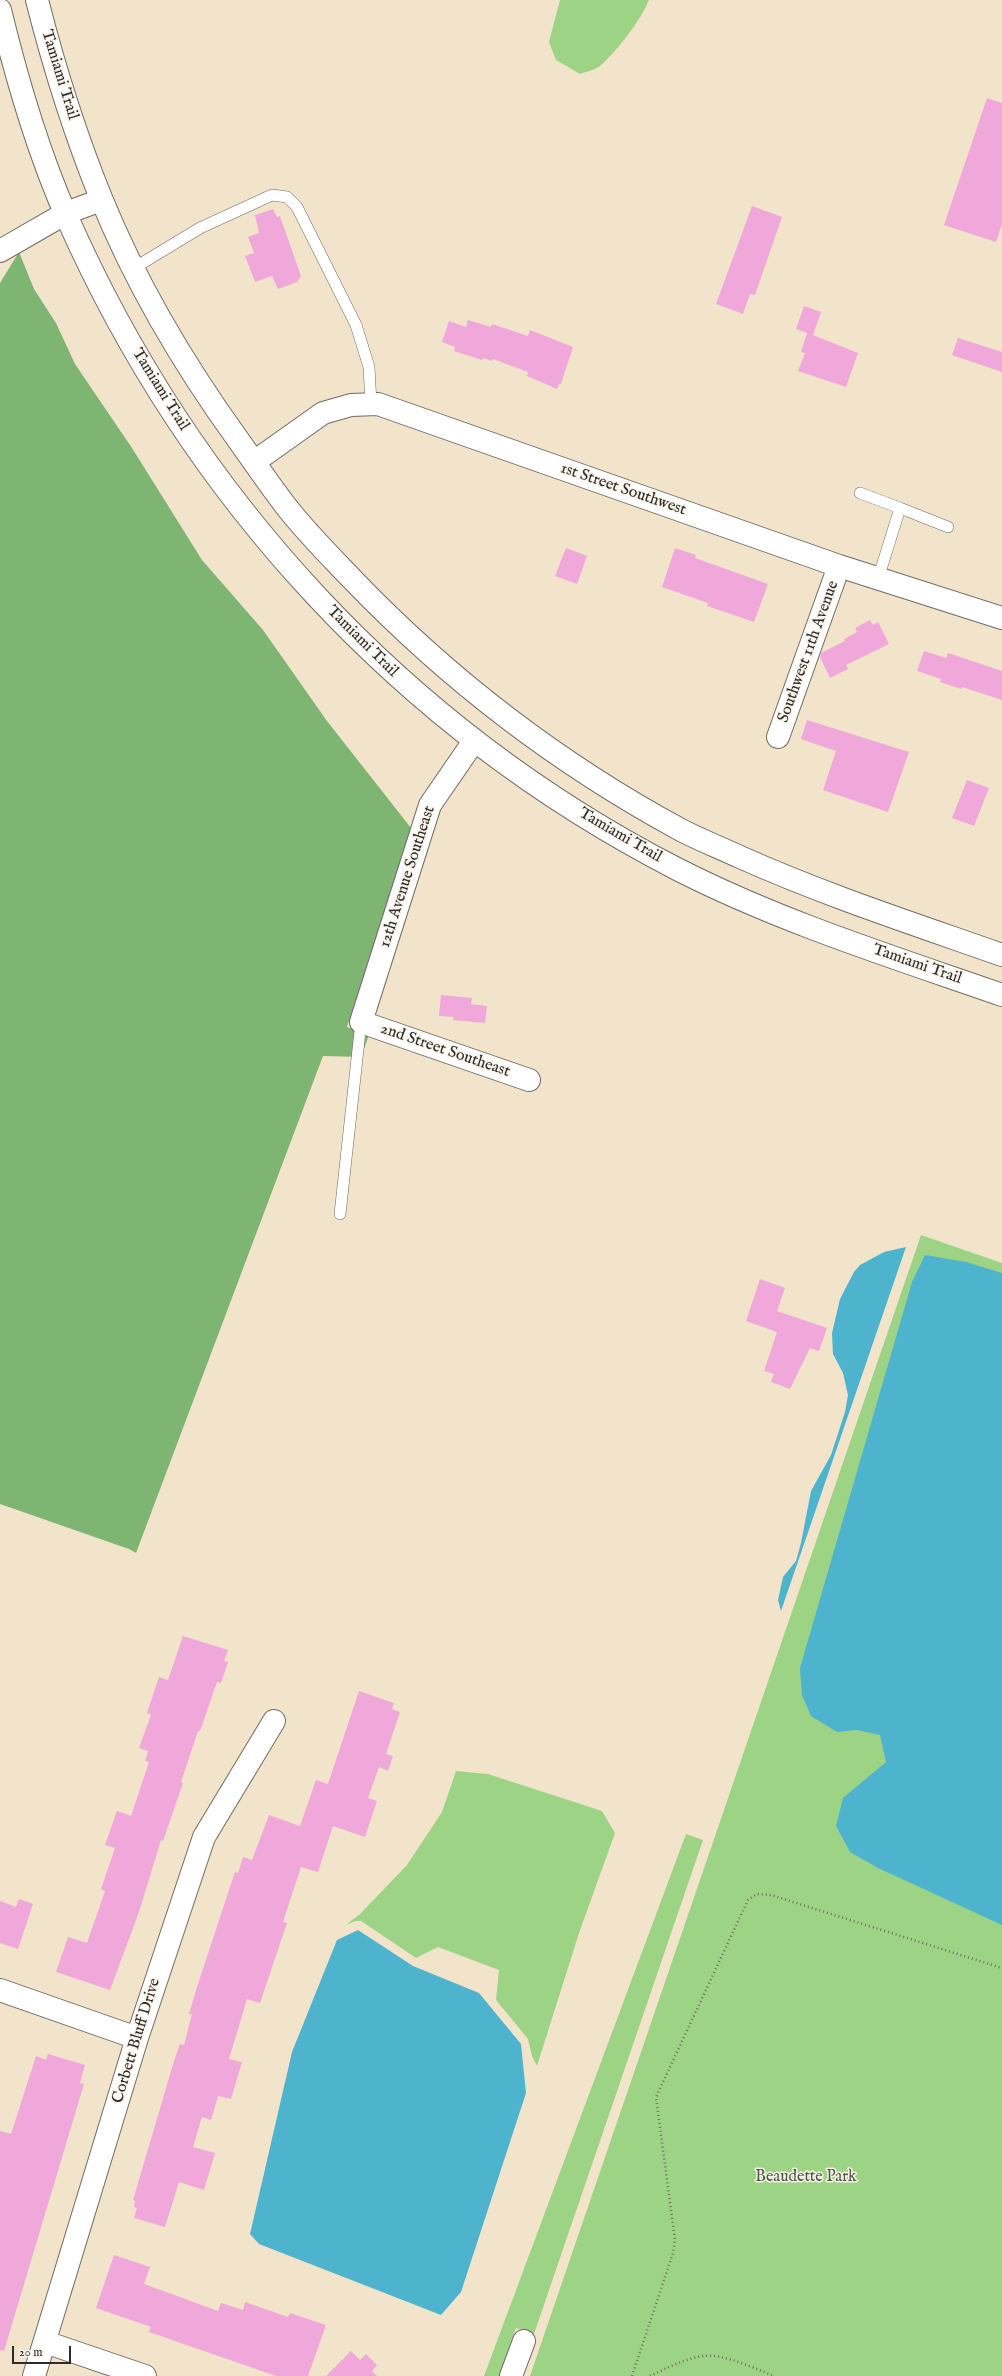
<!DOCTYPE html>
<html>
<head>
<meta charset="utf-8">
<style>
  body { margin:0 }
  #map { position:relative; width:1002px; height:2376px; overflow:hidden; background:#f2e4cb; font-family:"IM FELL English",serif }
  canvas { display:block }
  .scale { position:absolute; left:12px; top:2346px; width:59px; height:18px; box-sizing:border-box; border:2px solid #2b2b2b; border-top:0; padding-left:5px; font-size:12px; line-height:14px; white-space:nowrap; color:#2b2b2b; -webkit-text-stroke:3px #f7f3e8; paint-order:stroke }
</style>
</head>
<body>
<div id="map">
<canvas width="1002" height="2376"></canvas>
<div class="scale">20 m</div>
</div>
<script>
const ctx = document.querySelector('canvas').getContext('2d');
ctx.lineJoin = 'round';
function paint(path, color) { ctx.fillStyle = color; ctx.fill(path, 'evenodd'); }
function stroke(path, color, width, dash) { ctx.strokeStyle = color; ctx.lineWidth = width; ctx.lineCap = dash ? 'butt' : 'round'; ctx.setLineDash(dash || []); ctx.stroke(path); }
function write(font, color, halo, rows, align = 'center') {
  ctx.font = font + ' "IM FELL English",serif'; ctx.lineWidth = 3; ctx.setLineDash([]); ctx.textBaseline = 'middle'; ctx.strokeStyle = halo; ctx.fillStyle = color; for (const [text, x, y, turn = 0] of rows) {
    ctx.save(); ctx.translate(x, y); ctx.rotate((+turn || 0) * Math.PI / 180); ctx.textAlign = isNaN(turn) ? turn : align; if (halo) ctx.strokeText(text, 0, 0); ctx.fillText(text, 0, 0); ctx.restore();
  }
}
paint(new Path2D(`
  M560 0H649C641 20 617 51 601 65 596 70 587 71 580 74L556 60 549 42Z
  M921 1235 1002 1263V2376H530Z
  M456 1771 488 1774 602 1811 615 1833 579 1933 537 2066 532 2056 528 2039 496 2000 499 1970 438 1947 416 1958 361 1921H355L346 1925 360 1914 407 1865 442 1812Z
  M686 1834 703 1840 534 2334 516 2328 499 2376H484Z`), '#9dd384');
paint(new Path2D(`
  M19 252 34 289 56 323 75 364 132 448 202 560 263 630 327 721 411 828 347 1027 369 1035 361 1057 323 1056 136 1553 129 1549 0 1504V283Z`), '#7eb572');
paint(new Path2D(`
  M906 1247 781 1611 778 1600 783 1577 796 1561 801 1543 811 1491 831 1455 845 1412 848 1395 843 1373 833 1354 832 1333 840 1299 854 1272 860 1265 884 1252Z
  M925 1255 966 1262 1002 1273V1925L878 1868 850 1852 836 1826 843 1798 886 1762 880 1735 857 1730 837 1732 811 1716 802 1695 800 1668 912 1282Z
  M358 1930 413 1966 479 1993 521 2044 526 2093 461 2292 441 2315 259 2244 250 2234 292 2052 337 1940Z`), '#4eb3cd');
paint(new Path2D(`
  M987 98 1002 103V224L996 242 944 225Z
  M752 206 782 217 755 295 750 294 743 314 716 304Z
  M273 209 277 217 280 216 301 276 297 282 278 289 272 276 255 282 245 256 254 253 248 237 259 233 255 215Z
  M804 306 821 312 813 335 858 353 846 387 798 371 805 353 801 352 807 333 796 329Z
  M468 320 491 327 492 324 528 336 530 330 573 347 561 384H559L557 389 527 376 528 372 493 359 492 361 483 358 482 360 454 351 455 347 442 342 449 321 466 327Z
  M958 338 1002 352V372L952 355Z
  M566 548 587 556 577 584 555 576Z
  M675 548 696 555 695 558 768 584 754 622 707 606 708 603 662 587Z
  M870 620 873 625 878 622 889 644 846 665 848 669 830 678 820 657 821 653 845 641 844 639 857 632 855 628Z
  M924 651 946 658 948 653 1002 671V700L962 687 961 689 940 682 941 679 917 671Z
  M807 720 909 752 888 812 823 790 836 751 801 739Z
  M967 780 989 788 974 826 952 818Z
  M441 995 472 998 471 1004 487 1006 485 1023 453 1020 454 1017 439 1016Z
  M760 1279 785 1288 777 1311 827 1328 819 1351 810 1348 790 1389 771 1382 774 1374 764 1371 777 1332 746 1321Z
  M183 1636 228 1650 224 1661 228 1662 221 1683 217 1682 200 1731H198L181 1782 183 1783 163 1841 161 1840 139 1912 110 1990 56 1972 68 1937 87 1943 105 1891 101 1889 115 1848 105 1845 117 1811 131 1816 149 1762 145 1761 148 1751 139 1748 151 1715 147 1713 159 1677 168 1680Z
  M359 1691 394 1703 392 1709 400 1712 386 1754 393 1756 388 1771 379 1767 368 1798 377 1801 365 1837 333 1826 318 1872 301 1867 283 1922 287 1923 260 2003 247 1999 229 2059 242 2062 231 2099 218 2096 211 2120 202 2117 193 2147 215 2153 204 2190 179 2182 165 2227 134 2218 137 2208 134 2207 135 2201 133 2200 174 2061 180 2044 184 2045 192 2014H189L197 1987 235 1872 238 1873 243 1857 252 1860 269 1815 300 1826 316 1780 328 1784Z
  M19 1899 33 1904 18 1949 0 1943V1901L16 1907Z
  M48 2054 85 2065 80 2083 84 2084 4 2351 0 2350V2131L11 2134 36 2056 46 2060Z
  M114 2255 150 2267 144 2284 218 2311 221 2303 243 2310 245 2302 288 2317 290 2313 326 2325 308 2376H276L149 2332 151 2327 96 2308Z
  M351 2351 360 2360 366 2354 377 2365 372 2371 377 2376H326Z`), '#f0a7da');
const lane = new Path2D(`
  M134 268 200 228 272 195 287 197 297 207 356 325 369 367 371 404
  M860 493 900 508
  M878 579 900 508 948 527
  M340 1214 361 1022`);
const street = new Path2D(`
  M254 462 323 413 351 405 378 404 839 566 1002 618
  M778 737 839 566
  M474 741 430 805 361 1022 529 1080
  M0 1990 137 2038
  M45 2342 145 2376
  M34 2376 137 2038 204 1837 274 1721
  M511 2376 524 2341`);
const secondary = new Path2D(`
  M0 251 66 213 101 200`);
const primary = new Path2D(`
  M37 0C54 67 75 134 101 198 136 284 184 365 239 441 254 462 269 484 285 505 305 531 329 555 352 579 448 679 559 764 681 830 700 840 721 848 740 857 825 895 914 924 1002 955
  M0 10C17 80 37 149 66 215 190 497 403 728 677 869 781 922 893 957 1002 995`);
stroke(lane, '#716c63', 12);
stroke(street, '#716c63', 24);
stroke(secondary, '#716c63', 24);
stroke(primary, '#716c63', 24);
stroke(new Path2D(`
  M632 2376 673 2253 675 2240 656 2097 748 1900 757 1894 771 1895 1002 1968
  M650 2376C667 2368 684 2359 703 2356 723 2353 756 2369 774 2376`), '#716c63', 2.5, [1, 3]);
stroke(lane, '#fff', 11);
stroke(street, '#fff', 22);
stroke(secondary, '#fff', 22);
stroke(primary, '#fff', 22);
write('16px', '#2b2b2b', '#f7f3e8', [
  ["Tamiami Trail",59,75,73],
  ["Tamiami Trail",160,390,58],
  ["1st Street Southwest",623,490,19],
  ["Tamiami Trail",362,642,45],
  ["Southwest 11th Avenue",809,652,-70],
  ["Tamiami Trail",620,836,30],
  ["12th Avenue Southeast",408,877,-72],
  ["Tamiami Trail",917,965,19],
  ["2nd Street Southeast",445,1051,19],
  ["Corbett Bluff Drive",137,2041,-73]
]);
write('16px', '#485541', '#f7f3e8', [
  ["Beaudette Park",806,2178]
]);
</script>
</body>
</html>
